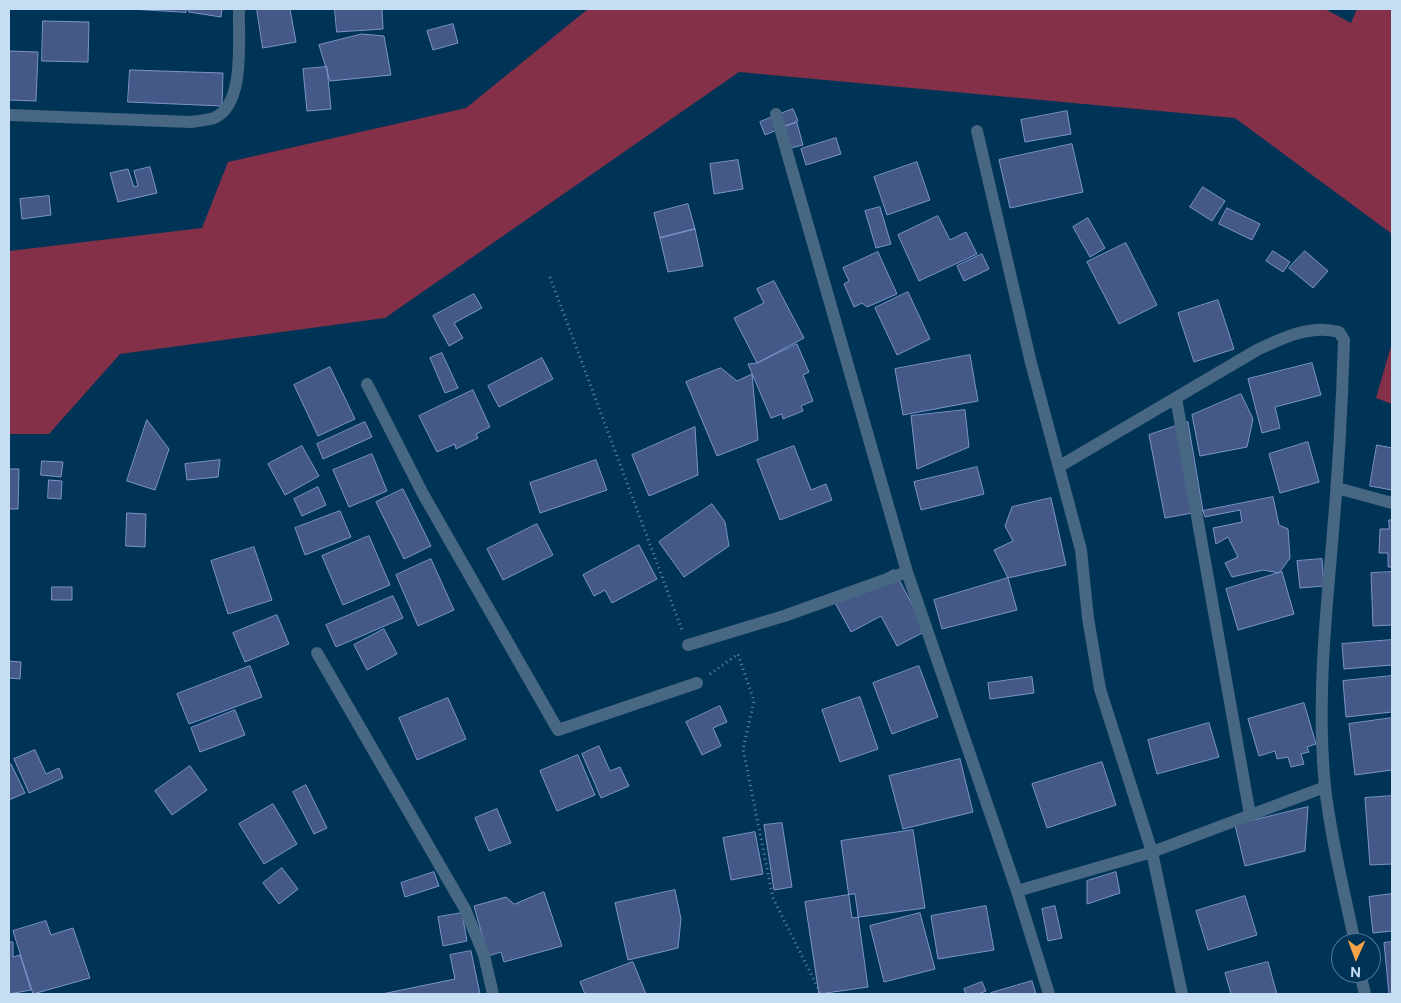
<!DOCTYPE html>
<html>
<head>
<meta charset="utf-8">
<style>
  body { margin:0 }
  #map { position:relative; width:1401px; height:1003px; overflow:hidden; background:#003457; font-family:"Public Sans",sans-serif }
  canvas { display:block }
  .frame { position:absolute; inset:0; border:10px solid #c5def4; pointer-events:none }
  .north { position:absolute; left:1331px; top:933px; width:50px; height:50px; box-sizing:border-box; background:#003457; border:1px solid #4f7896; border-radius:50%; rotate:182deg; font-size:14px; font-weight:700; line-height:20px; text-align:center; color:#c5def4 }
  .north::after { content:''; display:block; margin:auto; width:18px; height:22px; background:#f6a247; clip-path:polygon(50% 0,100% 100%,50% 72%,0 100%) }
</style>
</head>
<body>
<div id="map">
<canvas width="1401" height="1003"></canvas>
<div class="frame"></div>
<div class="north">N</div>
</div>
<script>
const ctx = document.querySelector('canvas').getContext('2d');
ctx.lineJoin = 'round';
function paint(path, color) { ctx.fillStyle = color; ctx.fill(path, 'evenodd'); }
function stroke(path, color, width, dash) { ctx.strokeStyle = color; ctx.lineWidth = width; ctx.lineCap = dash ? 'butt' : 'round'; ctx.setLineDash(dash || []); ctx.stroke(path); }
paint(new Path2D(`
  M588 9H1325L1351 23 1357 9H1392V234L1235 118 739 72 385 318 120 354 49 434H9V251L202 228 228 162 466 108Z
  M1392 343V404L1376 398Z`), '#843049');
const building = new Path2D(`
  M131 9H186V12Z
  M189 9H222L221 17 189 12Z
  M257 9H290L296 42 263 48Z
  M335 9H382L383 29 337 32Z
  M43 21 89 22 88 62 42 61Z
  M453 24 458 43 433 50 427 31Z
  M362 34 384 36 391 75 330 81 319 45Z
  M9 51 38 52 36 101 9 100Z
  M327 67 331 109 307 111 303 69Z
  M130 70 223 73 222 106 128 102Z
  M793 109 798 121 765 135 760 122Z
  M1067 111 1071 134 1025 142 1021 120Z
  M797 123 803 145 787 149 781 127Z
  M836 138 841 154 806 165 801 149Z
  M1072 144 1083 192 1010 208 999 160Z
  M738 160 743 189 714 194 710 164Z
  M917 162 930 200 887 215 874 177Z
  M150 167 157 193 118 202 110 173 128 169 134 187 138 186 134 171Z
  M1203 187 1225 201 1212 221 1190 207Z
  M49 196 51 215 22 219 20 199Z
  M688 204 695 229 660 238 654 213Z
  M880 207 891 244 876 248 865 211Z
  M1227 208 1260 224 1252 240 1219 224Z
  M938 216 950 240 966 232 977 254 919 281 898 235Z
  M1088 218 1105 248 1090 257 1073 227Z
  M695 229 703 266 668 272 660 238Z
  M1126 243 1157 305 1119 324 1087 262Z
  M1273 251 1290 262 1283 272 1266 261Z
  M1305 251 1328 271 1313 288 1289 268Z
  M878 252 897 294 867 307 862 303 854 307 844 284 849 281 843 268Z
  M982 254 989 269 964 281 957 266Z
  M774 281 804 338 757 363 734 318 764 303 757 289Z
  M908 292 930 339 897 355 875 308Z
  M474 294 482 308 454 323 463 338 449 346 433 316Z
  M1218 300 1234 349 1194 362 1178 313Z
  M797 344 809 372 803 375 813 401 801 406 803 411 783 419 782 414 771 418 748 364 757 363Z
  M442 353 458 388 445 393 430 358Z
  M970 355 978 401 903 415 895 369Z
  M542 358 553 379 499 407 488 386Z
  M1312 363 1321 395 1275 407 1280 428 1262 433 1248 379Z
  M330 367 355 419 318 436 294 385Z
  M721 368 737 381 752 374 758 440 717 456 686 382Z
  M473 390 490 427 476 434 478 438 456 449 455 444 437 452 419 416Z
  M1241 394 1253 419 1247 447 1200 456 1192 415Z
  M965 410 969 447 917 469 911 416Z
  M147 420 169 449 155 490 127 481Z
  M365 422 372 437 323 459 317 444Z
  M1188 422 1203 511 1165 518 1149 435Z
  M695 427 698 475 649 496 632 455Z
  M1308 442 1319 482 1280 493 1269 454Z
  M1377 445 1392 448V490L1370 486Z
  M302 446 319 476 285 495 268 464Z
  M794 446 811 490 826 484 832 500 780 520 757 460Z
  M372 454 387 491 349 507 333 470Z
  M220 460 218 477 187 480 185 464Z
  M596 460 607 490 540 513 530 483Z
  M42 461 63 462 61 477 41 475Z
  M977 467 984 494 921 510 914 482Z
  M9 469H19L18 509H9Z
  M49 480 62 481 61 499 48 498Z
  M318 487 326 505 302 516 294 499Z
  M403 489 431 546 404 559 376 502Z
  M1273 497 1279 525 1288 529 1290 558 1279 573 1263 570 1232 577 1225 563 1238 557 1228 537 1216 544 1213 528 1242 522 1240 510 1205 517 1203 511Z
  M1051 498 1066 565 1008 578 994 550 1013 541 1005 526 1012 507Z
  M712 504 725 522 729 546 684 577 659 542Z
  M340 511 351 537 305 555 295 528Z
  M127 513 146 514 145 547 126 546Z
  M1389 520H1392V567H1388V553H1379L1380 529H1389Z
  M537 524 553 555 503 580 487 549Z
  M369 536 390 585 343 605 322 556Z
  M639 545 657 579 612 603 605 590 594 596 583 575Z
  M254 547 272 600 228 614 211 561Z
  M431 559 454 610 418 626 396 575Z
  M1322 559 1324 586 1300 588 1297 561Z
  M894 570 926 631 897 646 881 616 851 632 834 601Z
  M1282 572 1294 614 1238 630 1226 589Z
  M1392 572V625L1373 626 1371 573Z
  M1008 578 1017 610 942 629 934 600Z
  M52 587H72V600H52Z
  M393 596 403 618 336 647 326 625Z
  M277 615 289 644 245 662 233 633Z
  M384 629 397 654 367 670 354 645Z
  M1392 640V665L1344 669 1342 644Z
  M9 661 21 662 20 679 9 678Z
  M250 666 262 697 189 724 177 694Z
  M919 666 938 717 892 734 873 683Z
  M1392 676V712L1346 717 1343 681Z
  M1032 677 1034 693 990 699 988 683Z
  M860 697 878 749 840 762 822 710Z
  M448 698 466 739 417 760 399 718Z
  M1304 703 1316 744 1307 747 1309 752 1301 754 1304 764 1291 767 1288 757 1277 759 1275 751 1259 756 1248 719Z
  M720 706 727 722 713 728 721 746 702 755 686 722Z
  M235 710 245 735 200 752 191 728Z
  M1392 718V770L1355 775 1349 724Z
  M1209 723 1219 757 1157 774 1148 740Z
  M599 746 610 771 620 767 629 786 601 798 582 754Z
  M35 750 46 774 59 768 63 778 29 793 14 759Z
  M578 755 595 795 557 811 540 771Z
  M960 759 973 812 903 829 889 776Z
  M1102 762 1116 805 1047 828 1032 784Z
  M9 764H11L25 793 9 800Z
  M190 766 207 790 172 815 155 791Z
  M306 785 327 828 314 834 293 792Z
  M1392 796V864L1370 865 1365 798Z
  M273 804 297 844 264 864 239 824Z
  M1308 807 1305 851 1245 866 1235 825Z
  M497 809 511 843 489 851 475 818Z
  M782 823 792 887 774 890 764 825Z
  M913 830 925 908 852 918 841 841Z
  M755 832 763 874 731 880 723 838Z
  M282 868 298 889 279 904 263 883Z
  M434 872 439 886 405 897 401 883Z
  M1116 872 1120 893 1087 904V881Z
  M675 890 681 919 678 948 628 960 615 903Z
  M544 892 562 946 504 962 501 952 488 956 474 906 506 897 514 904Z
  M855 894 868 987 819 994 805 902Z
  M1392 894V931L1373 933 1369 897Z
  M1245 896 1257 935 1208 950 1196 911Z
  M986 906 994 950 938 959 931 916Z
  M1055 906 1062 938 1048 941 1042 909Z
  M462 913 467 941 443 946 438 917Z
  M920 913 935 969 884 982 870 926Z
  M46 921 51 935 73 928 90 978 33 994 13 931Z
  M9 942H13V957L20 955 31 990 9 994Z
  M1392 942V994H1389L1384 943Z
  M471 951 480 994H382L455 979 450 955Z
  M633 962 646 994H585L580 982Z
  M1268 962 1277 994H1231L1225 973Z
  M1032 981 1036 994H991V993Z
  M982 982 986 991 978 994H966L964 989Z`);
paint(building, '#445988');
stroke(building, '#7c94c7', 1);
stroke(new Path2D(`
  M550 277 682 630
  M710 674 738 654 754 701 743 749 773 898 821 994`), '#6288a5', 3, [1, 4]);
stroke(new Path2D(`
  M776 114 907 572 1017 891 1049 994
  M9 115 191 122C198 121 207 120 214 118 246 105 238 37 239 9
  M977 131 1030 359 1081 550 1088 618 1100 689 1152 852 1182 994
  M367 384 423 494 558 730 697 683
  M1176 398 1250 815
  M1060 466 1257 350C1282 338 1311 324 1339 332L1344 340C1342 408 1338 476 1332 544 1325 624 1317 706 1325 787 1331 839 1344 891 1355 943
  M1337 488 1392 503
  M688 645 784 616 907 572
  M317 653 465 909 484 955 493 994
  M1017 891 1152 852 1325 787
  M1360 973 1365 994`), '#476782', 12);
</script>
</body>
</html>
